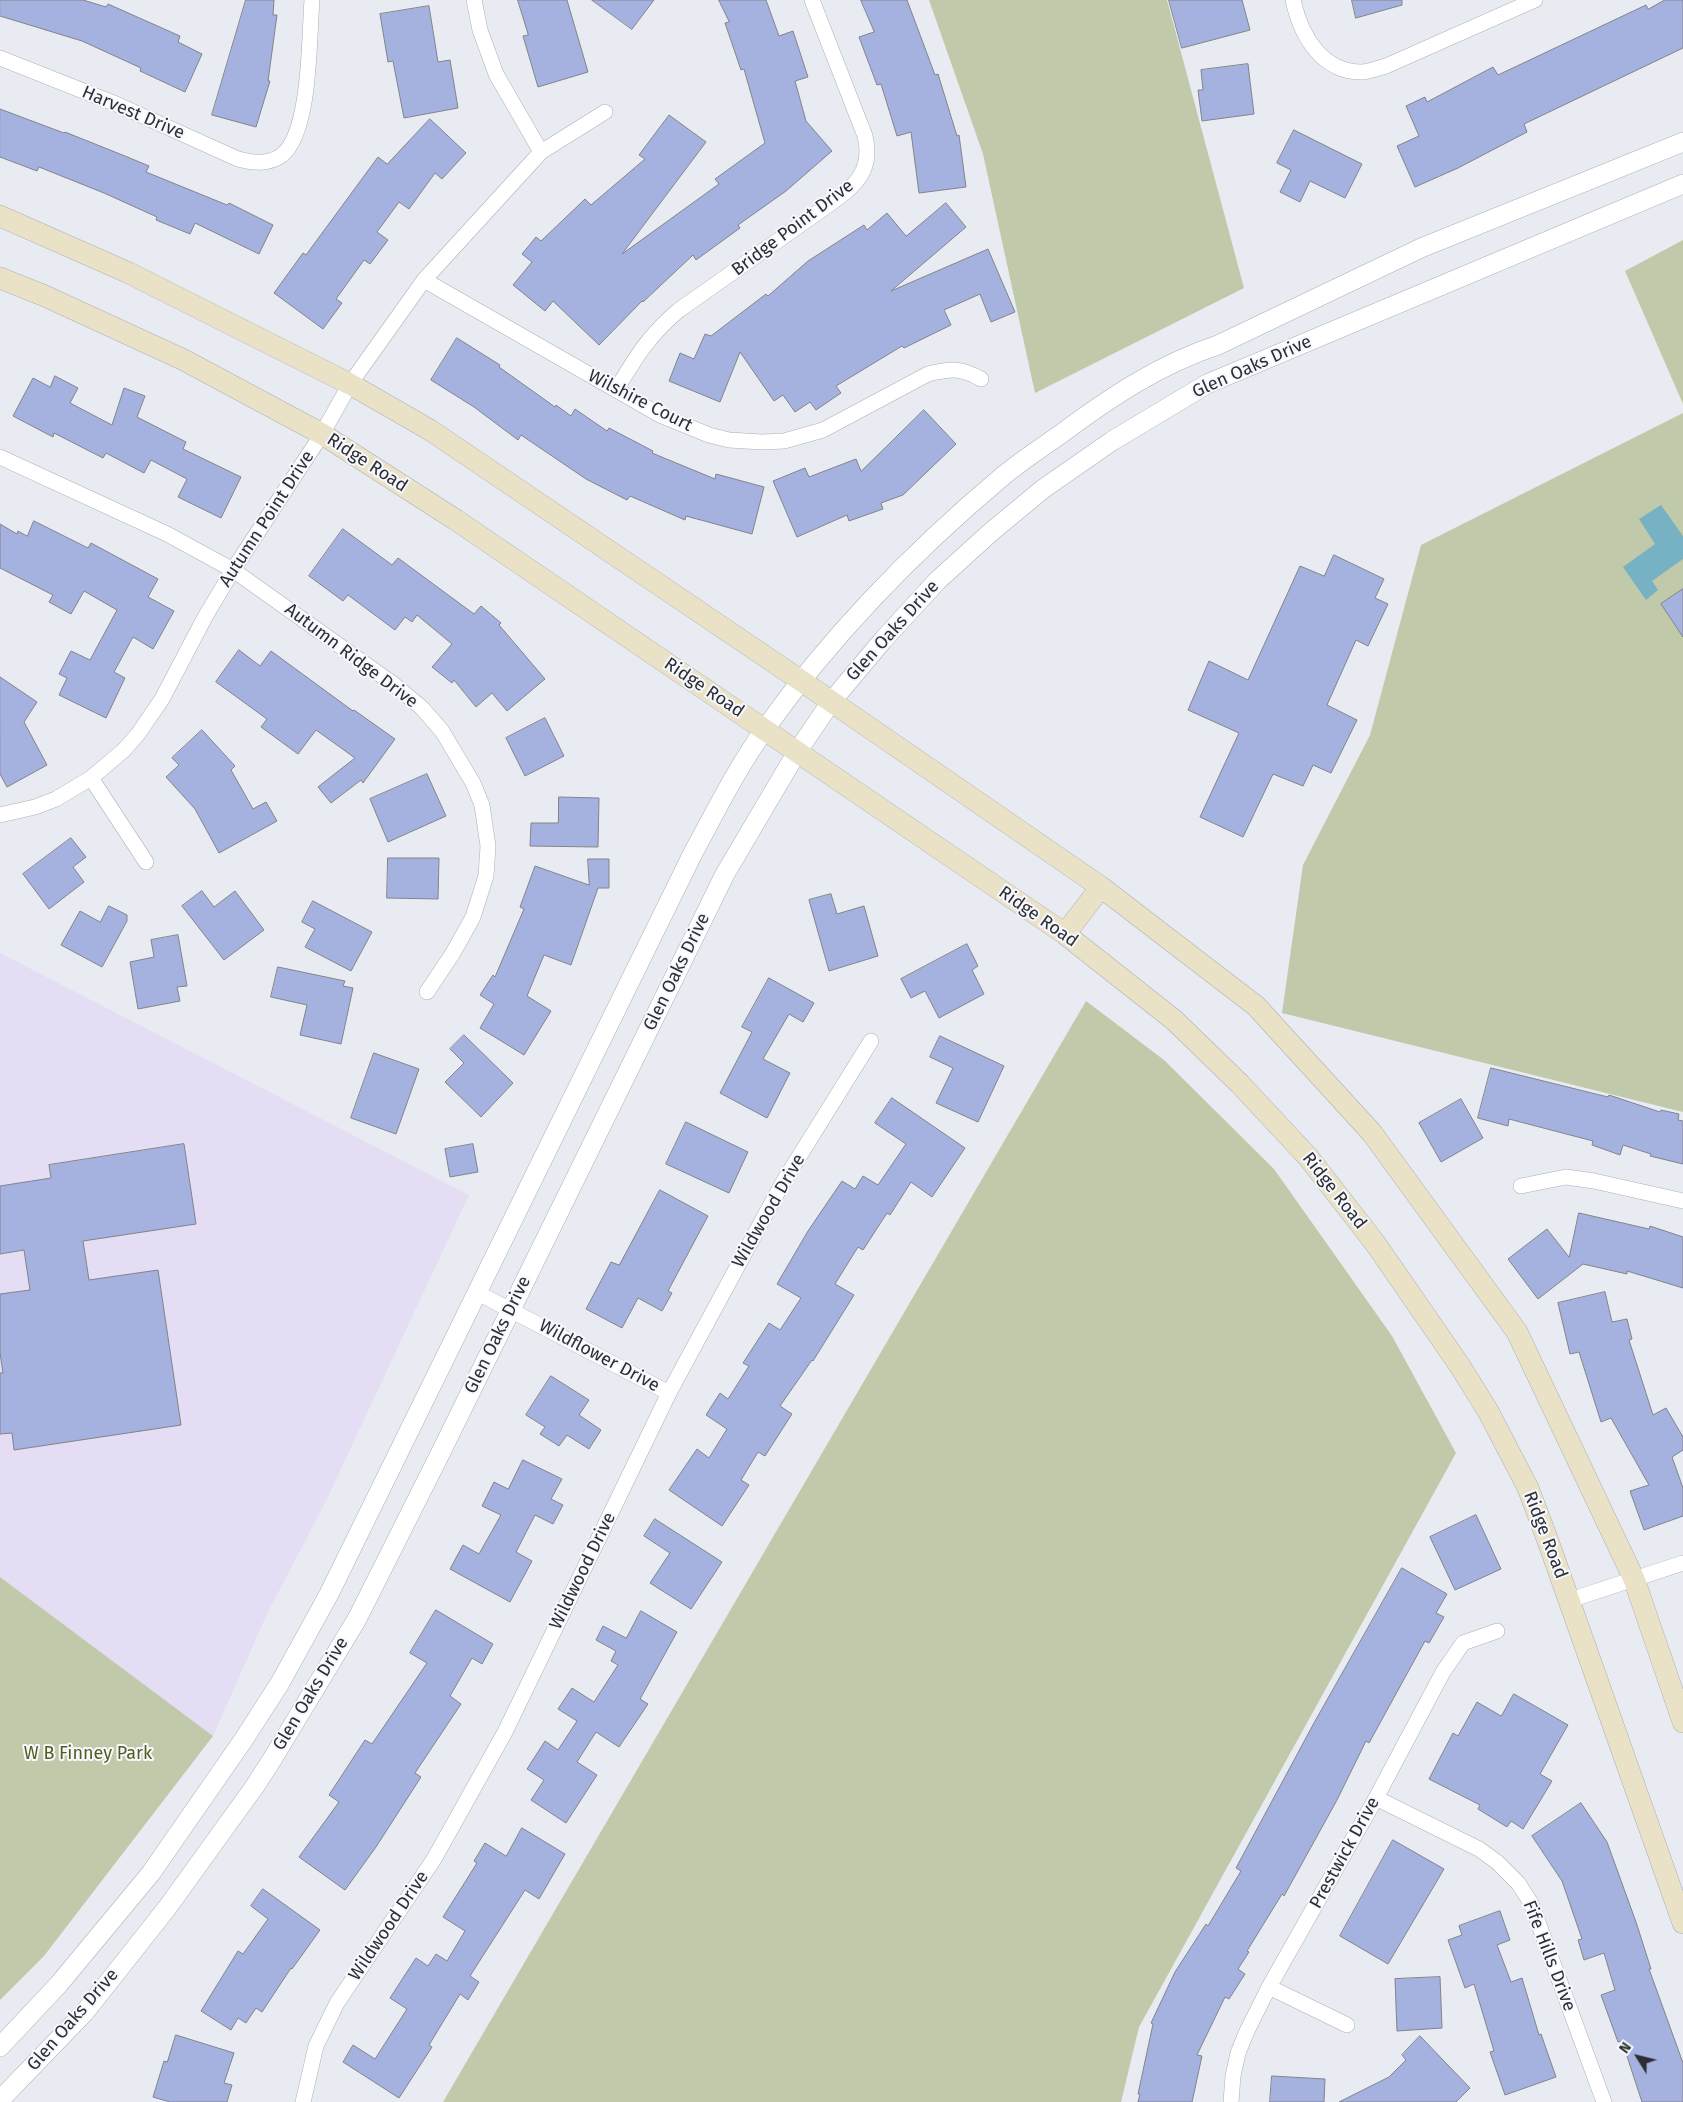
<!DOCTYPE html>
<html>
<head>
<meta charset="utf-8">
<style>
  body { margin:0 }
  #map { position:relative; width:1683px; height:2102px; overflow:hidden; background:#e9ebf2; font-family:"Fira Sans",sans-serif }
  canvas { display:block }
  .north { position:absolute; left:1613px; top:2032px; width:50px; height:50px; -webkit-text-stroke:4px #f6f8ff; paint-order:stroke; rotate:306deg; font-size:14px; font-weight:700; line-height:20px; text-align:center; color:#2d2e31 }
  .north::after { content:''; display:block; margin:auto; width:18px; height:22px; background:#2d2e31; clip-path:polygon(50% 0,100% 100%,50% 72%,0 100%) }
</style>
</head>
<body>
<div id="map">
<canvas width="1683" height="2102"></canvas>
<div class="north">N</div>
</div>
<script>
const ctx = document.querySelector('canvas').getContext('2d');
ctx.lineJoin = 'round';
function paint(path, color) { ctx.fillStyle = color; ctx.fill(path, 'evenodd'); }
function stroke(path, color, width, dash) { ctx.strokeStyle = color; ctx.lineWidth = width; ctx.lineCap = dash ? 'butt' : 'round'; ctx.setLineDash(dash || []); ctx.stroke(path); }
function write(font, color, halo, rows, align = 'center') {
  ctx.font = font + ' "Fira Sans",sans-serif'; ctx.lineWidth = 4; ctx.setLineDash([]); ctx.textBaseline = 'middle'; ctx.strokeStyle = halo; ctx.fillStyle = color; for (const [text, x, y, turn = 0] of rows) {
    ctx.save(); ctx.translate(x, y); ctx.rotate((+turn || 0) * Math.PI / 180); ctx.textAlign = isNaN(turn) ? turn : align; if (halo) ctx.strokeText(text, 0, 0); ctx.fillText(text, 0, 0); ctx.restore();
  }
}
paint(new Path2D(`
  M0 953 469 1195 325 1503 267 1614 213 1736 0 1577Z`), '#e4ddf3');
paint(new Path2D(`
  M929 0H1167L1244 288 1035 393 983 154Z
  M1683 240V404L1625 271Z
  M1683 413V1112L1282 1013 1303 865 1370 735 1421 545Z
  M1086 1001 1164 1060 1274 1169 1392 1336 1456 1453 1139 2027 1121 2102H443Z
  M0 1577 213 1736 44 1956 0 2000Z`), '#c0c9aa');
paint(new Path2D(`
  M1661 505 1683 536V559L1652 581 1658 590 1646 600 1623 567 1655 544 1639 519Z`), '#77b2c4');
const building = new Path2D(`
  M0 0H83L106 7 108 4 180 36 178 42 202 54 185 92 140 71 141 68 82 41 0 16Z
  M246 0H274L273 15H277L268 81H270L256 127 212 115Z
  M518 0H567L588 72 538 87 523 36 528 35Z
  M592 0H654L632 29Z
  M719 0H766L779 36 793 31 808 77 795 81 806 121 832 151 786 191 738 225 740 228 696 260 693 255 643 302 642 301 599 345 553 301 545 311 513 285 532 262 522 254 536 237 541 241 585 199 591 205 645 159 639 155 669 115 706 142 622 254 719 184 715 179 765 143 744 69 741 70 725 23 729 22Z
  M861 0H907L935 75 938 74 957 136 959 135 966 187 919 193 911 132 897 136 881 84 877 85 859 37 874 32Z
  M1169 0H1242L1250 30 1182 48Z
  M1352 0H1402V5L1356 18Z
  M1665 0H1683V48L1524 124 1527 132 1458 168 1415 187 1397 146 1419 136 1406 106 1425 97 1427 102 1493 67 1498 75 1646 5 1648 9Z
  M429 6 438 62 450 60 458 108 404 118 393 61 388 62 380 14Z
  M1248 64 1254 114 1202 121 1198 90H1203L1201 70Z
  M0 109 64 133 65 132 125 156 149 166 146 172 227 205 229 203 273 225 259 254 195 223 190 234 156 220 157 217 104 193 39 167 37 171 0 157Z
  M430 119 466 153 442 179 435 173 409 209 399 202 377 232 388 240 370 264 364 260 336 299 342 303 323 329 274 293 303 253 306 255 378 157 387 164Z
  M1294 130 1362 164 1345 198 1310 181 1300 202 1280 192 1291 170 1277 163Z
  M946 203 966 227 891 291 988 249 1015 312 991 322 980 294 944 310 951 325 904 348 902 346 836 386 841 393 816 410 810 402 795 412 783 395 774 401 740 352 720 402 669 381 680 353 694 359 705 334 711 336 766 294 768 296 808 261 864 225 867 230 887 213 906 236Z
  M457 338 500 365 499 367 555 407 556 405 571 416 575 409 607 431 609 428 653 451 652 453 715 479 716 474 764 487 752 534 686 516 685 520 630 496 627 500 586 479 521 435 518 440 474 407 431 380Z
  M55 376 78 388 70 403 112 425 124 388 145 396 137 417 186 442 183 449 241 477 221 518 178 497 187 479 151 460 144 473 106 453 103 458 54 433 53 437 13 416 33 378 50 387Z
  M924 410 956 444 903 495 881 503 883 509 849 521 847 515 797 537 773 481 805 468 809 477 856 459 861 471Z
  M34 521 88 548 91 543 158 579 148 597 174 611 153 649 133 637 114 672 125 678 106 718 59 695 67 678 59 674 71 651 90 660 117 610 84 591 71 614 49 602 53 595 0 568V524L17 534 18 531 27 536Z
  M343 529 392 565 398 558 474 614 481 606 501 623 499 625 545 679 507 711 492 693 476 707 454 680 452 683 432 667 452 644 417 615 412 622 405 617 395 630 348 595 343 601 309 576Z
  M1334 555 1384 579 1375 598 1388 604 1368 646 1356 640 1327 705 1357 720 1331 773 1313 765 1303 786 1273 774 1243 837 1200 817 1239 733 1188 710 1209 661 1248 680 1300 566 1324 576Z
  M1683 589V637L1661 604Z
  M239 650 260 666 271 651 353 711 354 710 395 739 363 783 361 780 331 803 318 787 355 758 316 730 298 754 261 727 267 719 216 682Z
  M0 677 37 702 24 722 47 765 7 787 0 774Z
  M545 718 564 756 525 776 506 738Z
  M202 730 235 766 231 770 253 809 266 802 277 821 219 853 195 809 166 777 179 765 172 758Z
  M427 774 446 816 388 842 370 799Z
  M559 797 599 798 598 847 530 846 531 823H558Z
  M71 838 86 857 73 867 84 882 49 909 23 874Z
  M388 858H439L438 899 387 898Z
  M588 859H609V888H598L571 965 544 955 527 996 551 1011 524 1055 480 1028 494 1004 480 995 493 975 495 977 524 909 520 907 535 866 589 885Z
  M202 891 214 907 235 891 264 930 224 960 182 906Z
  M831 894 837 914 864 906 878 956 829 971 809 900Z
  M313 901 372 932 351 971 305 947 315 929 302 922Z
  M109 906 127 915V921L102 967 61 945 80 911 100 922Z
  M178 935 187 986 177 987 180 1001 138 1009 130 962 154 957 151 940Z
  M967 944 978 966 972 970 984 994 939 1018 925 991 911 998 901 979Z
  M278 967 345 981 343 986 353 988 341 1044 300 1035 307 1005 271 997Z
  M769 978 814 1003 803 1022 789 1014 763 1059 790 1073 767 1118 720 1093 752 1032 742 1027Z
  M464 1035 513 1083 481 1117 445 1082 464 1063 450 1049Z
  M940 1036 1004 1066 978 1122 936 1103 953 1068 930 1057Z
  M374 1053 419 1069 396 1134 351 1118Z
  M1491 1068 1608 1097 1609 1095 1660 1112 1661 1110 1679 1114 1678 1120 1683 1121V1164L1650 1156 1651 1154 1623 1145 1620 1155 1592 1145 1593 1141 1509 1119 1508 1126 1478 1118Z
  M892 1098 965 1148 932 1197 911 1182 890 1215 887 1213 863 1250 858 1247 835 1284 854 1295 813 1361 812 1360 780 1406 792 1414 765 1456 758 1452 741 1480 749 1485 722 1526 669 1490 697 1449 709 1458 727 1429 706 1415 720 1393 728 1399 749 1366 743 1363 769 1323 780 1330 801 1298 777 1284 808 1231 842 1181 855 1189 863 1176 878 1185 906 1144 875 1123Z
  M1461 1099 1483 1138 1441 1162 1419 1123Z
  M686 1122 748 1152 729 1193 666 1164Z
  M184 1144 196 1224 83 1241 89 1280 158 1270 181 1425 14 1450 12 1433 0 1434V1373H3L0 1353V1294L30 1290 24 1250 0 1254V1186L51 1178 49 1165Z
  M473 1144 478 1172 450 1177 445 1149Z
  M660 1190 708 1216 668 1291 672 1293 662 1311 638 1298 622 1328 586 1309 611 1262 619 1265Z
  M1579 1213 1649 1229 1650 1226 1683 1237V1288L1627 1271V1274L1583 1264 1538 1299 1508 1259 1547 1229 1569 1257Z
  M1605 1292 1612 1322 1627 1319 1632 1339 1629 1340 1653 1415 1666 1408 1683 1437V1450L1672 1457 1683 1488V1516L1644 1530 1630 1491 1649 1485 1611 1418 1601 1422 1579 1352 1570 1354 1558 1303Z
  M551 1376 589 1400 579 1415 601 1430 589 1449 567 1435 559 1446 540 1434 545 1427 526 1415Z
  M523 1460 562 1479 551 1499 563 1505 553 1524 535 1515 516 1552 532 1561 510 1602 450 1569 463 1545 479 1554 501 1515 482 1506 494 1482 508 1489Z
  M1476 1515 1501 1569 1455 1590 1430 1537Z
  M655 1519 722 1562 691 1609 650 1583 670 1553 644 1536Z
  M1402 1568 1447 1594 1436 1613 1444 1617 1429 1643 1425 1641 1369 1743 1366 1741 1337 1800 1284 1896 1282 1894 1247 1951 1249 1952 1238 1969 1245 1974 1229 1999 1225 1997 1197 2055 1202 2056 1192 2102H1138L1140 2094H1138L1153 2024 1151 2023 1175 1972 1206 1924 1208 1926 1241 1871 1236 1868 1314 1723Z
  M436 1610 493 1644 482 1664 472 1658 450 1696 461 1704 415 1773 421 1777 376 1847 345 1890 299 1857 339 1802 329 1795 365 1740 372 1744 427 1663 410 1653Z
  M641 1611 677 1632 640 1699 648 1704 619 1747 596 1732 577 1762 597 1775 566 1823 531 1800 544 1780 527 1769 545 1741 558 1750 577 1721 558 1709 572 1688 594 1702 618 1665 611 1661 616 1651 596 1640 603 1626 626 1638Z
  M1514 1694 1568 1725 1540 1774 1552 1781 1523 1829 1511 1821 1507 1827 1478 1809 1480 1805 1429 1779 1453 1733 1458 1736 1477 1702 1501 1716Z
  M1581 1803 1607 1842 1636 1922 1651 1969H1649L1683 2063V2102H1642L1622 2041 1618 2042 1601 1995 1615 1990 1604 1953 1584 1960 1578 1940 1582 1939 1562 1881 1532 1836Z
  M522 1828 565 1854 539 1899 525 1890 470 1976 479 1982 468 2000 460 1994 429 2045 432 2047 399 2098 343 2062 353 2045 375 2059 407 2009 390 1998 416 1958 428 1966 436 1954 447 1961 465 1931 443 1917 477 1863 474 1861 485 1843 506 1856Z
  M1393 1840 1444 1869 1388 1964 1340 1936Z
  M263 1889 320 1930 292 1969 291 1968 262 2012 256 2008 246 2023 238 2018 231 2030 201 2011 238 1951 243 1954 268 1919 251 1906Z
  M1500 1911 1510 1940 1497 1945 1511 1982 1522 1978 1539 2035 1541 2034 1556 2077 1505 2095 1490 2052 1494 2051 1474 1984 1465 1988 1448 1940 1462 1935 1459 1926Z
  M1440 1977 1442 2028 1397 2031 1395 1979Z
  M176 2035 234 2053 224 2083 232 2085 227 2102H170L153 2097 164 2061 167 2062Z
  M1420 2036 1470 2088 1456 2102H1339L1389 2077 1406 2060 1402 2055Z
  M1272 2076 1325 2079 1324 2102H1270Z`);
paint(building, '#a5b1de');
stroke(building, '#82848a', 1);
const minor = new Path2D(`
  M474 0 480 30 496 74 541 152
  M1293 0C1301 36 1322 73 1363 72 1371 71 1379 68 1386 66L1535 0
  M0 58 116 104 238 159C253 163 268 165 282 155 311 132 309 36 312 0
  M424 280 660 415 709 435 729 440 762 442 784 441 823 430 928 374C950 369 960 367 981 379
  M616 390C636 357 649 335 679 310L824 208C852 188 874 174 865 136L812 0
  M0 457 167 534 233 570 392 683 422 708 442 731 473 783 482 805 488 846 486 876 473 917 453 953 427 992
  M91 778 146 862
  M0 815 35 807 56 799 91 778 124 750 138 734 162 699 205 617 233 570 322 434 350 384 424 280 541 152 605 112
  M1521 1186 1566 1177 1594 1181 1683 1201
  M476 1292 669 1393
  M1570 1600 1683 1563
  M1376 1798 1479 1849 1497 1862 1518 1883 1531 1903 1604 2102
  M1269 1987 1347 2025
  M303 2102 316 2046 337 2003 434 1859 505 1732 669 1393 782 1184 871 1041
  M1231 2102 1233 2076 1238 2053 1247 2031 1269 1987 1376 1798 1443 1672 1463 1643 1497 1631`);
const tertiary = new Path2D(`
  M0 2047 59 1984 151 1873 244 1739 280 1683 329 1594 693 853C716 811 737 768 765 729 831 636 916 549 1003 476 1021 461 1041 448 1061 434 1109 398 1160 364 1218 345L1421 248 1683 142
  M0 2100 84 2013 167 1908 255 1786 273 1758 357 1619 441 1452 725 874 797 752 831 702 883 640 937 581 991 532 1043 489 1112 441 1207 384 1683 184`);
const secondary = new Path2D(`
  M0 216 129 273 350 384 430 430 803 682 1101 887 1256 1006 1372 1133 1517 1332 1634 1579 1683 1722
  M0 278 45 296 184 360 322 434 456 520 1065 934 1174 1020 1240 1084 1308 1157 1375 1243 1460 1366 1488 1411 1528 1488 1548 1541 1683 1923
  M1065 934 1101 887`);
stroke(minor, '#adafb5', 16);
stroke(tertiary, '#adafb5', 20);
stroke(secondary, '#adafb5', 22);
stroke(minor, '#fff', 15);
stroke(tertiary, '#fff', 19);
stroke(secondary, '#e9e2c7', 21);
write('18px', '#2d2e31', '#f6f8ff', [
  ["Harvest Drive",133,113,23],
  ["Bridge Point Drive",793,228,-37],
  ["Glen Oaks Drive",1252,367,-24],
  ["Wilshire Court",640,401,27],
  ["Ridge Road",367,463,33],
  ["Autumn Point Drive",267,519,-57],
  ["Glen Oaks Drive",893,631,-48],
  ["Autumn Ridge Drive",351,656,37],
  ["Ridge Road",704,688,34],
  ["Ridge Road",1038,917,35],
  ["Glen Oaks Drive",677,972,-64],
  ["Ridge Road",1334,1191,52],
  ["Wildwood Drive",769,1211,-60],
  ["Glen Oaks Drive",498,1335,-64],
  ["Wildflower Drive",599,1356,28],
  ["Ridge Road",1545,1535,69],
  ["Wildwood Drive",583,1571,-64],
  ["Glen Oaks Drive",311,1694,-59],
  ["Prestwick Drive",1345,1853,-61],
  ["Wildwood Drive",389,1926,-56],
  ["Fife Hills Drive",1549,1956,69],
  ["Glen Oaks Drive",73,2020,-49]
]);
write('18px', '#505f17', '#f6f8ff', [
  ["W B Finney Park",88,1754]
]);
</script>
</body>
</html>
